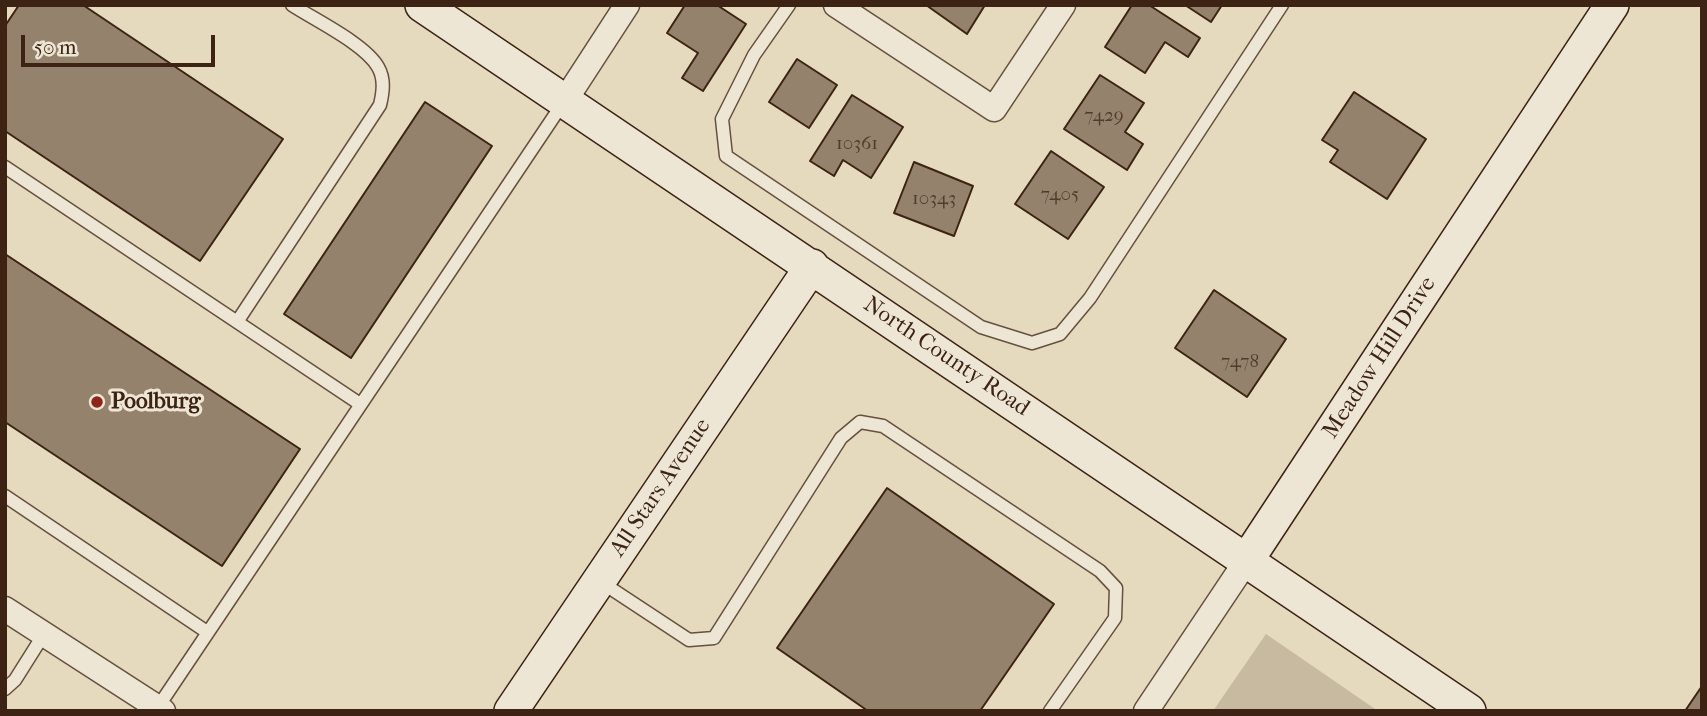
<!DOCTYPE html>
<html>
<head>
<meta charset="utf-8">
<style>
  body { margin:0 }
  #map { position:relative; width:1707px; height:716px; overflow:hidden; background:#e5d9be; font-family:"IM FELL French Canon",serif }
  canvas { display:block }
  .frame { position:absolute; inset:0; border:7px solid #3c2314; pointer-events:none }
  .scale { position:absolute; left:21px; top:35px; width:194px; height:32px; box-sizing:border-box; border:4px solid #3c2314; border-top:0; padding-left:9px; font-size:21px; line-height:24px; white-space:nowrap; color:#3c2314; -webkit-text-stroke:5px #eee6d5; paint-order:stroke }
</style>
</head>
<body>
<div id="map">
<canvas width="1707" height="716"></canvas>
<div class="frame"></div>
<div class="scale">50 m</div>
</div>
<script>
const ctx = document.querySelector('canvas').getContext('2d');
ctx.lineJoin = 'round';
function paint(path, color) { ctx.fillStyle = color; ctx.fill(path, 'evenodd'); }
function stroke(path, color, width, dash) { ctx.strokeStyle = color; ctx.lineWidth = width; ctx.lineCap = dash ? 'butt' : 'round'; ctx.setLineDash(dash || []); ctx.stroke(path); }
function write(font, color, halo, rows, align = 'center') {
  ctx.font = font + ' "IM FELL French Canon",serif'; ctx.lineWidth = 6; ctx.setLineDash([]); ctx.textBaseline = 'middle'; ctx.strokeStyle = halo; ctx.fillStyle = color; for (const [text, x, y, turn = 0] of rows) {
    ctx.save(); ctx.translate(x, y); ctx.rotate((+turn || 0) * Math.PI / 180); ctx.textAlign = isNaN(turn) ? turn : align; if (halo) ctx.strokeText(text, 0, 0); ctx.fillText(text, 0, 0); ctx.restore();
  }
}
paint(new Path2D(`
  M1266 634 1378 711H1213Z`), '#c8baa1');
const building = new Path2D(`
  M19 5H83L283 139 200 261 5 131V26Z
  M685 5H717L746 24 703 91 682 78 698 53 667 33Z
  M926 5H985L967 34Z
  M1132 5H1149L1200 38 1188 57 1165 42 1145 73 1105 47Z
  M1185 5H1222L1211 22Z
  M797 59 837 85 809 128 769 102Z
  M1100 75 1144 103 1125 132 1143 144 1127 170 1064 129Z
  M1354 92 1426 139 1387 199 1330 162 1338 150 1322 140Z
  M852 95 903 127 871 178 843 160 834 176 810 161Z
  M425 102 492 146 351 358 284 314Z
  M1051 151 1104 187 1068 239 1015 204Z
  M914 162 973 186 954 236 894 213Z
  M5 254 300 449 222 566 5 422Z
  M1214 290 1286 339 1247 397 1175 348Z
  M887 488 1054 604 980 711H868L777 648Z
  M1702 686V711H1685Z`);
paint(building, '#94826c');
stroke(building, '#3c2314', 2);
const lane = new Path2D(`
  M789 5 754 55 722 119 726 156 981 327 1032 343 1060 334 1090 298 1282 5
  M5 167 360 404
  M237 322 380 105C383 92 385 79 378 67 365 44 315 20 292 5
  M5 496 207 632
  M601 582 689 640 714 638 841 438 860 422 883 426 1100 571 1116 588 1115 618 1050 711
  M5 689 15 680 44 634
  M158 707 563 103`);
const street = new Path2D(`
  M836 5 994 109 1063 5
  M564 102 627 5
  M5 609 163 711
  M1146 711 1245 563`);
const secondary = new Path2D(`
  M422 5 1469 711
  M1245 563 1612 5
  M511 711 812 266`);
stroke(lane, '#66503e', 15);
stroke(street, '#66503e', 27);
stroke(secondary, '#3c2314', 36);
stroke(lane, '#eee6d5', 12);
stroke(street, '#eee6d5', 24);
stroke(secondary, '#eee6d5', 33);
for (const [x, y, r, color] of [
  [97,402,7,"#8f2418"]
]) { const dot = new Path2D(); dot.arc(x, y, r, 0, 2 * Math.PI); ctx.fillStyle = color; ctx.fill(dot); stroke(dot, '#eee6d5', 2.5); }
write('19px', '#523b2a', null, [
  ["7429",1104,116],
  ["10361",857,144],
  ["7405",1060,195],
  ["10343",934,199],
  ["7478",1240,362]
]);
write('23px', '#3c2314', '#eee6d5', [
  ["North County Road",946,357,34],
  ["Meadow Hill Drive",1380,358,-57],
  ["All Stars Avenue",661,488,-56]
]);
write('bold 23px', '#3c2314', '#eee6d5', [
  ["Poolburg",111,402]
], 'left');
</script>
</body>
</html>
